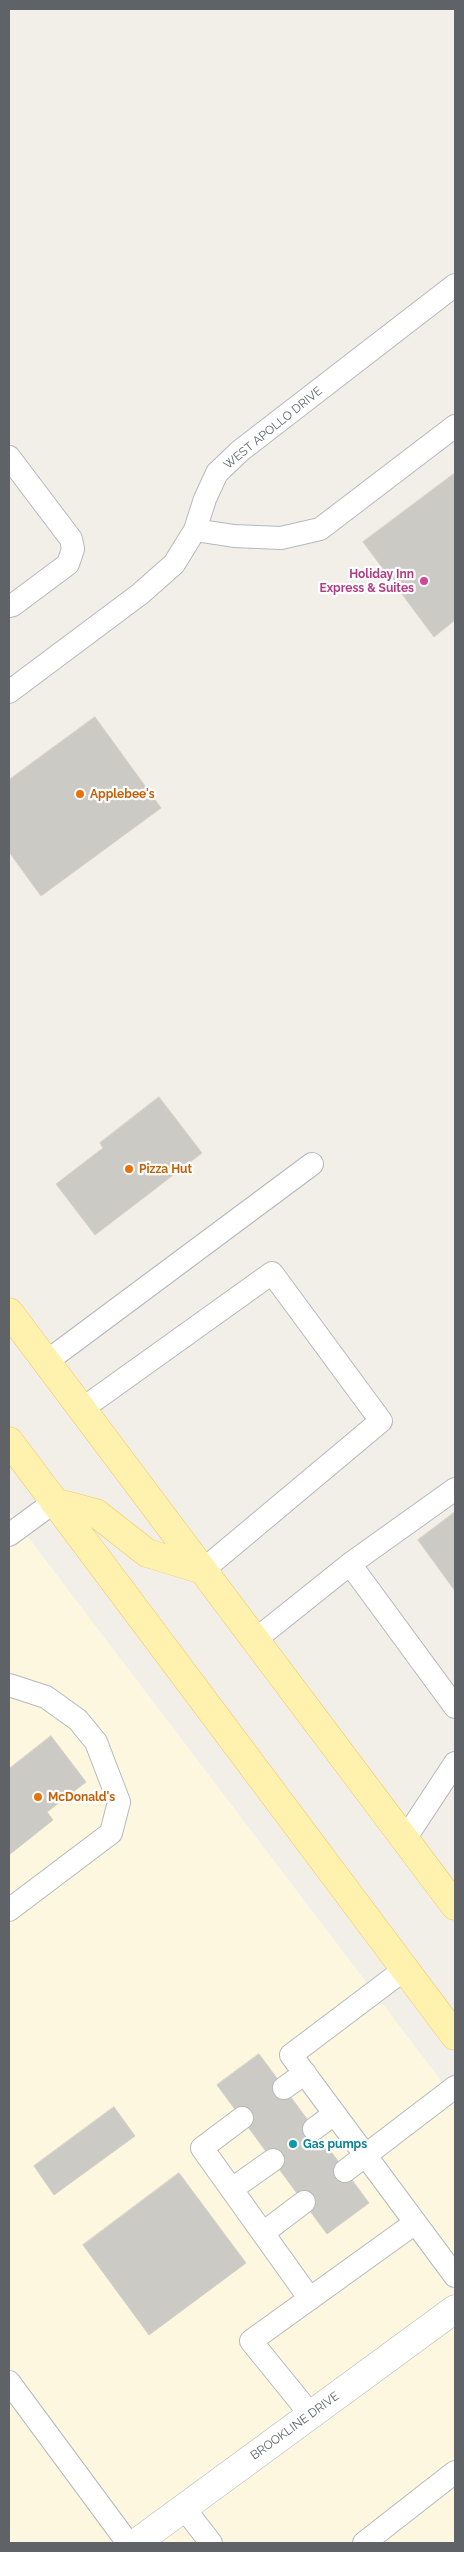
<!DOCTYPE html>
<html>
<head>
<meta charset="utf-8">
<style>
  body { margin:0 }
  #map { position:relative; width:464px; height:2552px; overflow:hidden; background:#f1efe8; font-family:Raleway,sans-serif }
  canvas { display:block }
  .frame { position:absolute; inset:0; border:10px solid #5f6368; pointer-events:none }
</style>
</head>
<body>
<div id="map">
<canvas width="464" height="2552"></canvas>
<div class="frame"></div>
</div>
<script>
const ctx = document.querySelector('canvas').getContext('2d');
ctx.lineJoin = 'round';
function paint(path, color) { ctx.fillStyle = color; ctx.fill(path, 'evenodd'); }
function stroke(path, color, width, dash) { ctx.strokeStyle = color; ctx.lineWidth = width; ctx.lineCap = dash ? 'butt' : 'round'; ctx.setLineDash(dash || []); ctx.stroke(path); }
function write(font, color, halo, rows, align = 'center') {
  ctx.font = font + ' Raleway,sans-serif'; ctx.lineWidth = 4.5; ctx.setLineDash([]); ctx.textBaseline = 'middle'; ctx.strokeStyle = halo; ctx.fillStyle = color; for (const [text, x, y, turn = 0] of rows) {
    ctx.save(); ctx.translate(x, y); ctx.rotate((+turn || 0) * Math.PI / 180); ctx.textAlign = isNaN(turn) ? turn : align; if (halo) ctx.strokeText(text, 0, 0); ctx.fillText(text, 0, 0); ctx.restore();
  }
}
paint(new Path2D(`
  M9 1512 455 2099V2543H9Z`), '#fef7e0');
const building = new Path2D(`
  M455 473V620L434 637 363 542Z
  M95 717 161 808 41 896 9 852V780Z
  M159 1097 202 1153 95 1235 56 1184 103 1148 100 1143Z
  M455 1512V1591L418 1540Z
  M51 1736 86 1782 47 1812 53 1820 9 1855V1769Z
  M259 2054 369 2203 327 2234 217 2085Z
  M114 2107 135 2136 54 2195 34 2166Z
  M179 2173 246 2263 149 2335 83 2245Z`);
paint(building, '#cccac5');
stroke(building, '#d6d1c6', 1);
const service = new Path2D(`
  M9 457 71 539 73 549 68 564 13 605 9 606
  M195 530 234 536 281 538 320 529 455 426
  M9 692 140 594 174 564 195 530 205 499 217 473 240 451 455 285
  M46 1362 312 1164
  M82 1409 272 1273 381 1421 203 1570
  M9 1535 54 1502
  M350 1564 455 1489
  M255 1640 350 1564 455 1707
  M9 1685 46 1697 78 1720 96 1742 119 1802 111 1833 9 1910
  M405 1839 455 1763
  M405 1969 291 2055 455 2276
  M284 2088 305 2073
  M242 2118 202 2148 310 2299
  M314 2129 334 2114
  M345 2171 455 2087
  M232 2189 273 2160
  M263 2233 304 2202
  M9 2382 128 2543
  M311 2415 251 2341 415 2223
  M184 2508 211 2543
  M364 2543 455 2472`);
const minor = new Path2D(`
  M136 2543 455 2309`);
const primary = new Path2D(`
  M9 1312 455 1906
  M9 1441 455 2036
  M54 1502 96 1513 147 1553 203 1570`);
stroke(service, '#b5b8bc', 24);
stroke(minor, '#b5b8bc', 29);
stroke(primary, '#f2c960', 29);
stroke(service, '#fff', 22);
stroke(minor, '#fff', 28);
stroke(primary, '#fff2af', 28);
for (const [x, y, r, color] of [
  [424,581,5,"#d1479c"],
  [80,794,5,"#e8710a"],
  [129,1169,5,"#e8710a"],
  [38,1797,5,"#e8710a"],
  [293,2144,5,"#0f9aa8"]
]) { const dot = new Path2D(); dot.arc(x, y, r, 0, 2 * Math.PI); ctx.fillStyle = color; ctx.fill(dot); stroke(dot, '#fff', 2); }
write('12px', '#5f6368', '#fff', [
  ["WEST APOLLO DRIVE",273,428,-39],
  ["BROOKLINE DRIVE",295,2426,-36]
]);
write('bold 12px', '#b23c85', '#fff', [
  ["Holiday Inn",414,574],
  ["Express & Suites",414,588]
], 'right');
write('bold 12px', '#c56008', '#fff', [
  ["Applebee's",90,794],
  ["Pizza Hut",139,1169],
  ["McDonald's",48,1797]
], 'left');
write('bold 12px', '#0d838f', '#fff', [
  ["Gas pumps",303,2144]
], 'left');
</script>
</body>
</html>
